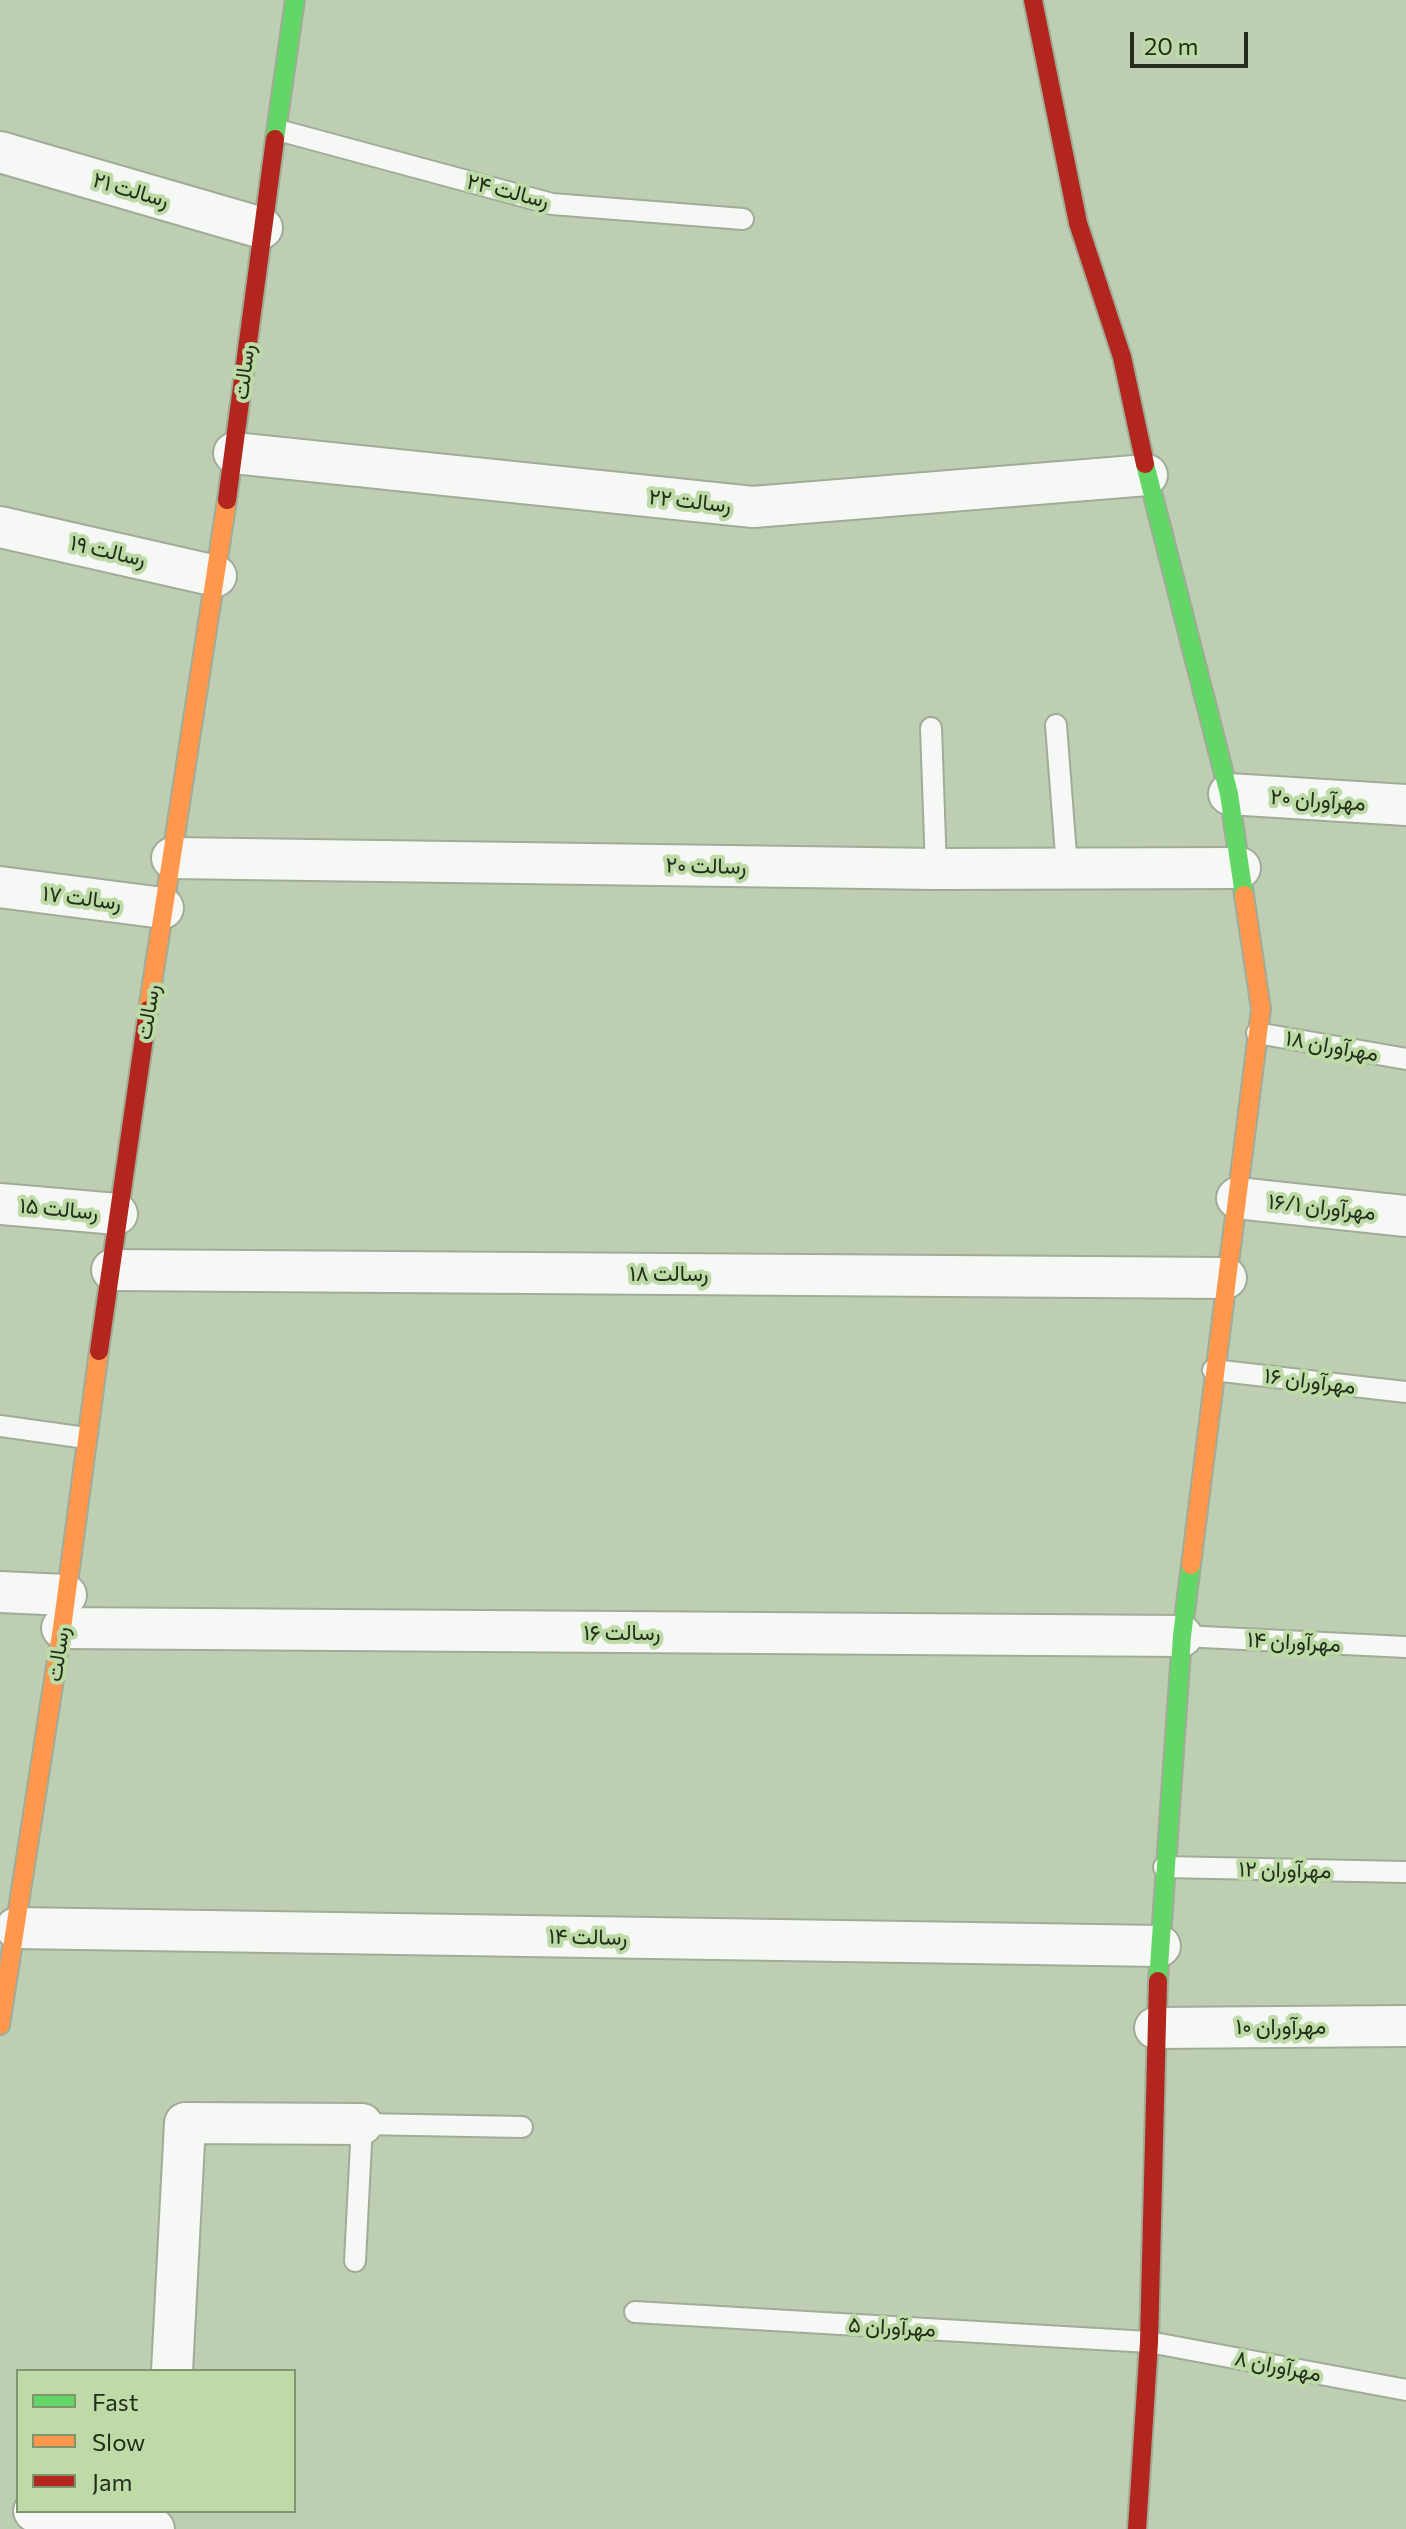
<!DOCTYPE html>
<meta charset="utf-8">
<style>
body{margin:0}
#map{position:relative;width:1406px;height:2529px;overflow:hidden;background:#beceb3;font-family:Commissioner,sans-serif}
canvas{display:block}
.legend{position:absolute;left:16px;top:2369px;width:280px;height:144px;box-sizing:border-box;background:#bddaa7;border:2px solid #7f956f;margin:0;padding:10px 14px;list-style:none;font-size:24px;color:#232e1a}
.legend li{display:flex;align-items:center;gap:16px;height:40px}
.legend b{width:40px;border:2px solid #7f956f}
.scale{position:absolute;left:1130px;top:32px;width:118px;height:36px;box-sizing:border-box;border:4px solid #232e1a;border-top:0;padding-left:10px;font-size:24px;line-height:28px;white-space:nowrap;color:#232e1a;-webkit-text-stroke:6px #bddaa7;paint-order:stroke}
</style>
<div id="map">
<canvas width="1406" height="2529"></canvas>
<ul class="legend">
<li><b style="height:10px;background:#63d668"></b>Fast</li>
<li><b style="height:10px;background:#ff974d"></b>Slow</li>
<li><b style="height:10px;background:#b3261e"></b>Jam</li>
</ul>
<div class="scale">20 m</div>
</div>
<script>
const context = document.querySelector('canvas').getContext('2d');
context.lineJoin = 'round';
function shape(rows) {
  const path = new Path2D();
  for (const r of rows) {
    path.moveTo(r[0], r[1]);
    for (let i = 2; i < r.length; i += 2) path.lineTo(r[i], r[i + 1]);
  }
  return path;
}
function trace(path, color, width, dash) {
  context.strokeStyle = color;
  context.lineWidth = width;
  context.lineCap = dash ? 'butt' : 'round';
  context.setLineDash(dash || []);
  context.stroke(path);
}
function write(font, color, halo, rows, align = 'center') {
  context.font = font + ' Commissioner,Vazirmatn,sans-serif';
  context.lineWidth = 8;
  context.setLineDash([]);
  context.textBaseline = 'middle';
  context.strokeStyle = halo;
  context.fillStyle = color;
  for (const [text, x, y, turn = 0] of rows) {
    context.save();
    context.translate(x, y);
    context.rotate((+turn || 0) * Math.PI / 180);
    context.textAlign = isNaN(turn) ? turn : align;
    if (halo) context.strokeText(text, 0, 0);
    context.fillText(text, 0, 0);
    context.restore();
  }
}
const lane = shape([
 [278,130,552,204,743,219],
 [1056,725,1067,868],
 [931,728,936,869],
 [1257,1033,1406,1059],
 [1213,1370,1406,1392],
 [0,1426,86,1438],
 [1182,1636,1406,1647],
 [1164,1867,1406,1872],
 [355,2261,362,2124,522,2127],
 [635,2312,1149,2342,1406,2390]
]);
const street = shape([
 [0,152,262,228],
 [234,453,753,507,1147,475],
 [0,527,216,576],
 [1229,794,1406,805],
 [172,858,936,869,1240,868],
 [0,887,163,908],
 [1237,1198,1406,1216],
 [0,1204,117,1214],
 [112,1270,1226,1278],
 [0,1592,66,1595],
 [62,1628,1182,1636],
 [16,1928,1160,1946],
 [1155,2028,1406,2026],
 [172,2371,185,2123,362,2124],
 [34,2511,154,2529]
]);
const fast = shape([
 [275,139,295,0],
 [1145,464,1229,794,1244,895],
 [1158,1981,1182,1636,1191,1565]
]);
const slow = shape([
 [148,1010,227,500],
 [1191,1565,1261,1009,1244,895],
 [0,2025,62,1628,99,1351]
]);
const jam = shape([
 [1033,0,1078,223,1122,357,1145,464],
 [227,500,275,139],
 [99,1351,148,1010],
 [1137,2529,1149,2342,1158,1981]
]);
const streetNames = [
 ["رسالت ۲۱",131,190,16],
 ["رسالت ۲۴",508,191,14],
 ["رسالت",244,372,-83],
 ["رسالت ۲۲",690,501,6],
 ["رسالت ۱۹",108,551,13],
 ["مهرآوران ۲۰",1318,800,4],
 ["رسالت ۲۰",706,866,1],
 ["رسالت ۱۷",82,898,7],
 ["رسالت",148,1012,-81],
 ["مهرآوران ۱۸",1332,1046,10],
 ["مهرآوران ۱۶/۱",1322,1207,6],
 ["رسالت ۱۵",59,1209,5],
 ["رسالت ۱۸",669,1274],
 ["مهرآوران ۱۶",1310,1381,7],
 ["رسالت ۱۶",622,1633],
 ["۱۴ مهرآوران",1294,1642,3],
 ["رسالت",58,1654,-82],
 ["مهرآوران ۱۲",1285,1870,1],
 ["رسالت ۱۴",588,1937,1],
 ["مهرآوران ۱۰",1281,2027],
 ["مهرآوران ۵",892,2327,3],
 ["مهرآوران ۸",1278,2366,11]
];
trace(lane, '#a0ac97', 24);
trace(street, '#a0ac97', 44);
trace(fast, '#a0ac97', 22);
trace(slow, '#a0ac97', 22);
trace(jam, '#a0ac97', 22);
trace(lane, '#f5f8f4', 20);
trace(street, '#f5f8f4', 40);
trace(fast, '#63d668', 18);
trace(slow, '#ff974d', 18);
trace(jam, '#b3261e', 18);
write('22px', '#232e1a', '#bddaa7', streetNames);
</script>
